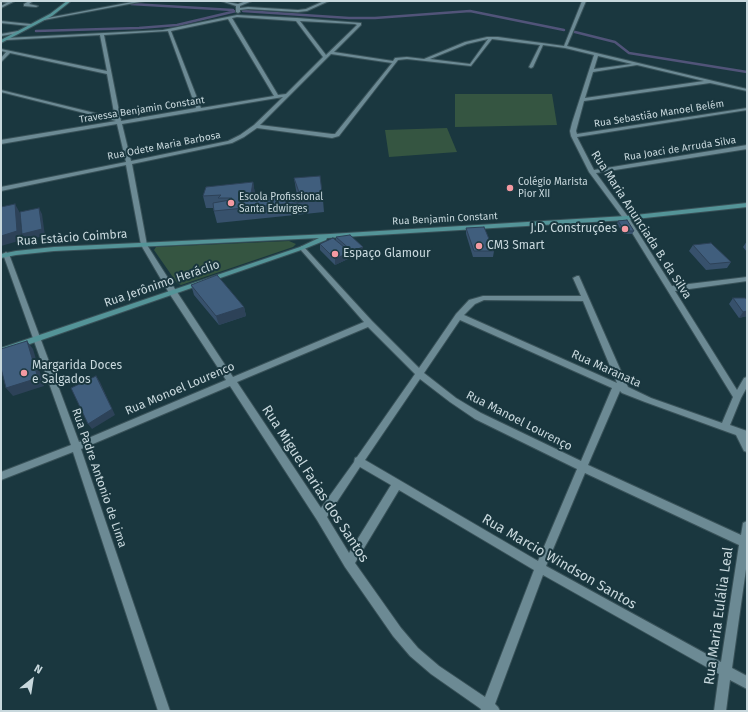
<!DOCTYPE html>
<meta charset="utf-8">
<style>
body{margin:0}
#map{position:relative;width:748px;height:712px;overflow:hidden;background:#1a373f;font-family:"Fira Sans",sans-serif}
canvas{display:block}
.frame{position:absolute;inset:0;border:2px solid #c8d8dd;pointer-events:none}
.north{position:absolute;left:12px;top:660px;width:40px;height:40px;-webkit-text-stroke:3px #1a373f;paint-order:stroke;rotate:30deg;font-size:11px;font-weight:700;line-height:16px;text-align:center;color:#c8d8dd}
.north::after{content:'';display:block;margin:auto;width:14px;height:18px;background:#c8d8dd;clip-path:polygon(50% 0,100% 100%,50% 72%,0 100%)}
</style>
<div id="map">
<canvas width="748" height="712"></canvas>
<div class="frame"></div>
<div class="north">N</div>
</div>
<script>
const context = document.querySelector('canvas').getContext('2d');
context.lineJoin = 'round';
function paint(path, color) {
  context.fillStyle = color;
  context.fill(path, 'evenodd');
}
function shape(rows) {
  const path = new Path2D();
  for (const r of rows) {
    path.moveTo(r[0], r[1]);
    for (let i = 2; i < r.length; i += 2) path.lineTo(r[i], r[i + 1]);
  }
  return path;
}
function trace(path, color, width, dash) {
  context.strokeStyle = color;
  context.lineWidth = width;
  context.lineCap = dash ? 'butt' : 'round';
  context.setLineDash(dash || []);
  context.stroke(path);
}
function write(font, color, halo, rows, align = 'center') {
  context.font = font + ' "Fira Sans",sans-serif';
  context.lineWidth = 4;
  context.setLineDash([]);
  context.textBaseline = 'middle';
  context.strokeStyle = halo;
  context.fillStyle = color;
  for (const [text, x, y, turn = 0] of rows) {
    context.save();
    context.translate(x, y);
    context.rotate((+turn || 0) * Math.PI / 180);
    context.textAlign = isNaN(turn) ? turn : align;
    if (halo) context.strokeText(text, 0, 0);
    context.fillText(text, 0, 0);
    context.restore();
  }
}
const green = shape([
 [455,94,552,94,557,125,455,127],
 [447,128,457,152,389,157,385,130],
 [289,241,296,244,293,247,181,285,177,283,154,250,156,247]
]);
const stream = shape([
 [131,4,233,10],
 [243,11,349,18,375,18,470,11,564,30],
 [36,31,139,28,177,25,236,11],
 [575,32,615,42,629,53,747,72]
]);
const lane = shape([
 [1,1,10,1,12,2,10,3,1,2,1,1],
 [29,1,33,1,29,4,38,6,36,7,24,6,24,4,29,1]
]);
const street = shape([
 [10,1,15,1,1,8,1,6,10,1],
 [137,1,145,1,44,20,42,19,137,1],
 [221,1,238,4,246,1,252,1,240,6,240,8,248,7,298,10,306,9,324,1,329,1,307,11,298,12,248,9,240,10,240,12,238,13,236,12,236,6,221,1],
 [582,1,586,1,567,46,747,89,747,91,710,83,584,101,576,131,577,134,747,108,747,110,577,137,594,170,747,145,747,149,596,173,629,218,672,286,747,277,747,281,675,291,737,390,744,378,747,377,747,387,741,398,730,425,747,431,747,452,744,451,736,435,645,402,622,393,620,391,588,465,741,535,743,523,747,521,747,562,732,668,747,676,747,689,730,680,726,711,714,711,719,674,543,575,495,704,498,707,500,711,480,711,481,709,431,674,410,656,393,636,345,567,317,520,230,386,81,449,170,711,158,711,73,452,1,480,1,472,71,445,3,254,6,252,9,254,79,442,226,380,169,293,141,245,126,165,1,191,1,187,126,162,117,124,1,144,1,140,116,121,1,92,1,90,115,118,107,74,10,53,1,62,1,58,6,52,1,51,1,49,107,71,100,35,6,40,4,39,6,38,163,30,237,15,297,18,361,23,361,25,334,52,393,61,395,58,407,57,424,59,465,42,487,37,498,37,564,46,582,1],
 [237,17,296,21,323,57,286,94,278,95,232,18,237,17],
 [228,19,274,96,201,108,171,31,228,19],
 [300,21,355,24,357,25,326,55,300,21],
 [168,31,196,108,121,121,104,35,168,31],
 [488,39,470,64,430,59,467,44,488,39],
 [492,39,540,45,529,67,531,68,533,67,543,45,565,48,594,55,572,123,570,131,571,136,589,172,623,218,733,397,722,423,651,398,628,387,579,276,577,276,573,278,581,296,483,296,469,300,456,314,419,368,372,321,304,247,302,246,299,248,300,249,364,322,233,377,175,289,147,245,132,164,232,143,244,137,257,128,332,138,339,136,398,60,407,59,471,66,492,39],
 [331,54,392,63,335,134,332,134,260,125,331,54],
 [598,56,632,64,594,69,598,56],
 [637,65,704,81,585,98,593,72,637,65],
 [283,97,254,125,240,135,228,141,131,161,122,124,283,97],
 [484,300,583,301,617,383,464,315,475,304,484,300],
 [460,320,612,388,581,461,481,413,456,398,424,373,460,320],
 [368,327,415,374,357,457,355,458,354,462,321,508,237,382,368,327],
 [420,379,450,402,475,419,577,469,538,561,365,460,420,379],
 [360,467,391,485,349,553,327,517,360,467],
 [585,473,739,545,721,662,546,566,585,473],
 [399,490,534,570,485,697,439,666,418,648,401,628,355,563,399,490],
 [1,21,30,24,32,25,30,26,1,23,1,21],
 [18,31,19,33,1,36,1,34,18,31]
]);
const secondary = shape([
 [67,1,71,1,52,16,1,43,1,40,50,14,67,1],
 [747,203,747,207,626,220,327,238,326,240,304,249,1,354,1,348,300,247,319,238,54,251,16,255,1,258,1,254,16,251,54,247,330,234,626,216,747,203]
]);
const wall = shape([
 [294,178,323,200,324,212,217,223,213,208,206,208,203,196,253,182,255,194,254,199,297,195,296,190],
 [618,221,634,231,632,234,624,234,617,224],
 [466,228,494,251,493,257,473,257,466,234],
 [336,237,363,253,352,257,350,255,350,258,335,265,320,250,320,244,336,240],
 [747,241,747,252,743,247],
 [693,245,731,262,727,268,706,270,689,251],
 [191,285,244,307,246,316,219,325,194,295],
 [733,298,747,316,739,318,729,304]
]);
const shadedWall = shape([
 [253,182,255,194,253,207,250,200],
 [15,204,20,213,22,240,1,246,1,236],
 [39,208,42,214,45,236,26,240,22,234],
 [363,247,363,253,352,257,352,251],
 [350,252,350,258,335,265,335,259],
 [244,307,246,316,219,325,216,316],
 [747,311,747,316,739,318,743,312],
 [27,341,33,349,44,386,13,396,6,388],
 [96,376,100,382,115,415,92,429,88,424]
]);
const building = shape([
 [320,176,323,200,214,211,213,203,230,200,232,198,218,198,221,195,203,196,206,187,253,182,250,200,300,195,294,178,320,176],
 [15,204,17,231,1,236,1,207,15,204],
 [39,208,42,229,22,234,20,212,39,208],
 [627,220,634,231,625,231,618,221,627,220],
 [484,227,494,251,474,251,466,228,484,227],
 [350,235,363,247,352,251,336,237,350,235],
 [333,238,350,252,335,259,320,244,333,238],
 [711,243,731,262,710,264,693,245,711,243],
 [217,275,244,307,216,316,191,285,217,275],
 [733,298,745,298,747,299,747,311,743,312,733,298],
 [27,341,38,378,6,388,1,368,1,349,27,341],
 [96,376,112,409,88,424,71,388,96,376]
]);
const markers = [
 [510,188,4,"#f49aa2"],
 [231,203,4,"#f49aa2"],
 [625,229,4,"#f49aa2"],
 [479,246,4,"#f49aa2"],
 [335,254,4,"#f49aa2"],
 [24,373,4,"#f49aa2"]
];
const farStreetnames = [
 ["Travessa Benjamin Constant",142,110,-9],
 ["Rua Sebastião Manoel Belém",659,114,-9],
 ["Rua Odete Maria Barbosa",164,146,-11],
 ["Rua Joaci de Arruda Silva",680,149,-9],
 ["Rua Benjamin Constant",445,219,-3]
];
const farPoinames = [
 ["Colégio Marista",518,182],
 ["Pior XII",518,194],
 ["Escola Profissional",239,197],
 ["Santa Edwirges",239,209]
];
const streetNames = [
 ["Rua Maria Anunciada B. da Silva",641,225,57],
 ["Rua Estàcio Coimbra",72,238,-4],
 ["Rua Jerônimo Heráclio",162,284,-19],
 ["Rua Maranata",606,369,24],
 ["Rua Monoel Lourenco",180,389,-23],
 ["Rua Manoel Lourenço",519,421,27],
 ["Rua Padre Antonio de Lima",99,478,71]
];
const poiNames = [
 ["J.D. Construções",617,229,"right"],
 ["CM3 Smart",487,246],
 ["Espaço Glamour",343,254],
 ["Margarida Doces",32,366],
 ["e Salgados",32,380]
];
const nearStreetnames = [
 ["Rua Miguel Farias dos Santos",315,484,57],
 ["Rua Marcio Windson Santos",559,562,30],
 ["Rua Maria Eulália Leal",719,616,-82]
];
paint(green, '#355541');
trace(stream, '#515479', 2.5);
trace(lane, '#395259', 2);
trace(street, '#395259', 2);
trace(secondary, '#395259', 2);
paint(lane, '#6c8a94');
paint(street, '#6c8a94');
paint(secondary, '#549498');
paint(wall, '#37516c');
paint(shadedWall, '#2d4258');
paint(building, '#405e7d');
trace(building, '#2d4258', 1);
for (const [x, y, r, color] of markers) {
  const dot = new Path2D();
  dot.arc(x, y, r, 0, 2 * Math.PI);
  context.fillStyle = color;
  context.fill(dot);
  trace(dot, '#1a373f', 1.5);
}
write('10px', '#c8d8dd', '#1a373f', farStreetnames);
write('10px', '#c8d8dd', '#1a373f', farPoinames, 'left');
write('12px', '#c8d8dd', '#1a373f', streetNames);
write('12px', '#c8d8dd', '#1a373f', poiNames, 'left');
write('14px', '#c8d8dd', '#1a373f', nearStreetnames);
</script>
